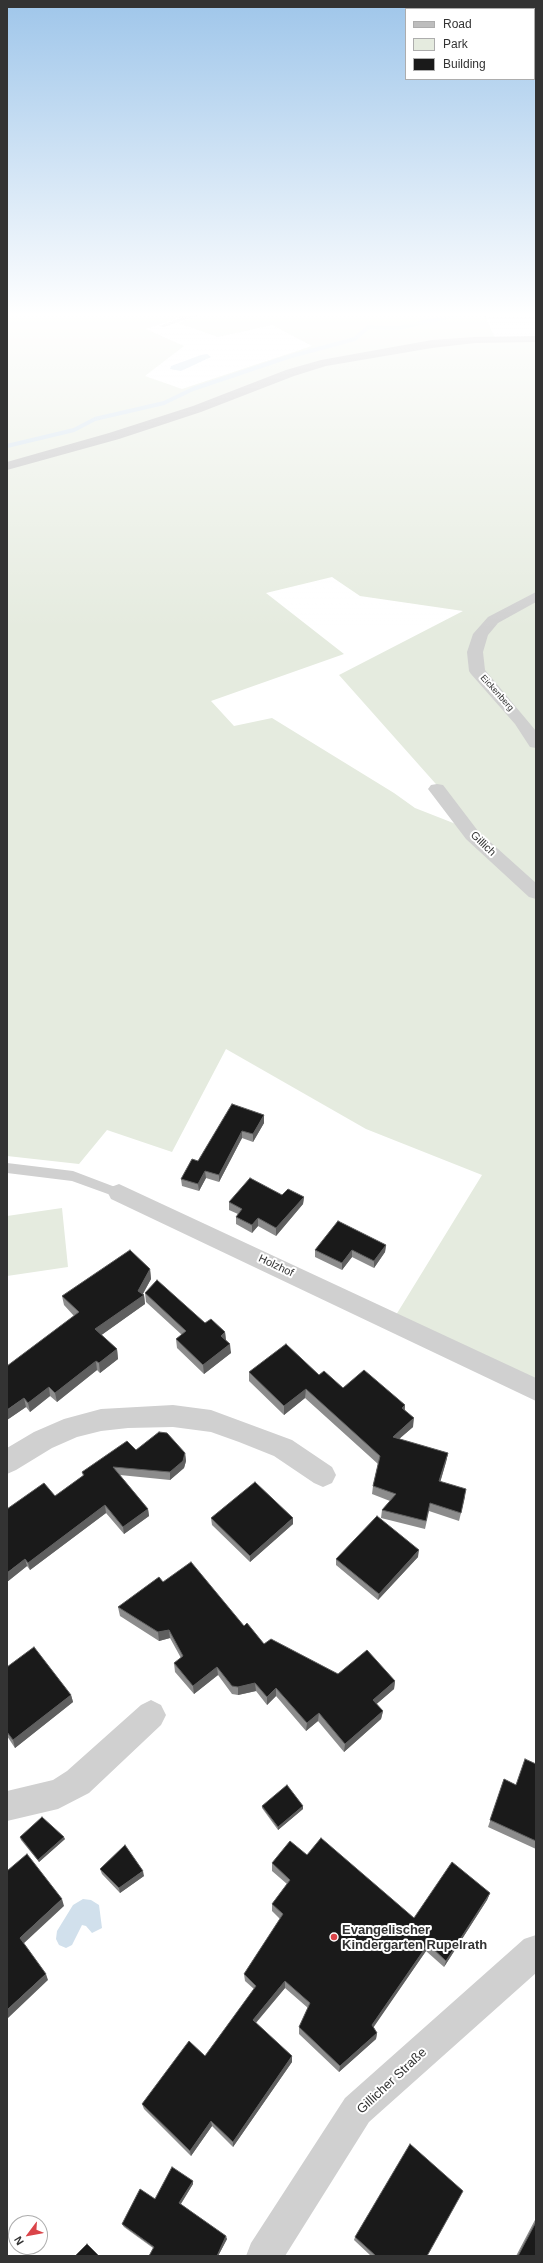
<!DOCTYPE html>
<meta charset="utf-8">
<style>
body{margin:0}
#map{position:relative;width:543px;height:2263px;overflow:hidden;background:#fff;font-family:Arial,sans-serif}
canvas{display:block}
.frame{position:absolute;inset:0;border:8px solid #333;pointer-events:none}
.legend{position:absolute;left:405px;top:8px;width:130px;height:72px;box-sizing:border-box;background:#fff;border:1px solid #adadad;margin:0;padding:5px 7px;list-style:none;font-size:12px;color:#333}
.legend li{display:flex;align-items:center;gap:8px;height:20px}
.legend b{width:20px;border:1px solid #adadad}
.north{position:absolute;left:8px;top:2215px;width:40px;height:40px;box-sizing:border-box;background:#fff;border:1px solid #adadad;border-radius:50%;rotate:238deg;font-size:11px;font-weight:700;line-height:16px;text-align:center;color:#333}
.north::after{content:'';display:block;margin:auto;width:14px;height:18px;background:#da4449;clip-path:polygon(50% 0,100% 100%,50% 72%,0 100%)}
</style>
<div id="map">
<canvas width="543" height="2263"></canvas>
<div class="frame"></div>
<ul class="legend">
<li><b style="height:5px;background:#bdbdbd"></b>Road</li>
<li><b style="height:11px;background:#e5ebdf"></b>Park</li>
<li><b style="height:11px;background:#1a1a1a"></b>Building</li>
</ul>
<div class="north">N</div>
</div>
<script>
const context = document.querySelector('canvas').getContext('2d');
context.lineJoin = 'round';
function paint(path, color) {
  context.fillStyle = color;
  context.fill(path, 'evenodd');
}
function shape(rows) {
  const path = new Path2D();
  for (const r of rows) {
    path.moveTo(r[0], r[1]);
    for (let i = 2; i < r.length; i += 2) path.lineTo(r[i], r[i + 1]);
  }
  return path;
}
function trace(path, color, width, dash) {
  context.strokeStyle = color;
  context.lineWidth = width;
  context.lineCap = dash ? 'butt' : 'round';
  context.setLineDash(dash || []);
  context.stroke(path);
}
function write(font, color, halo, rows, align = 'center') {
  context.font = font + ' Arial,sans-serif';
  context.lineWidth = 4;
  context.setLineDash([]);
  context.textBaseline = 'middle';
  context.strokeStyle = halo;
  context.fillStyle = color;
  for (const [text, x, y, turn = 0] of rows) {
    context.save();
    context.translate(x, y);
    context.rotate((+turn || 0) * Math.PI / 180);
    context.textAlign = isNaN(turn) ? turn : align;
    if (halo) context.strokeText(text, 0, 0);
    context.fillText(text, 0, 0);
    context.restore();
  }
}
const green = shape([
 [7,312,197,312,146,329,184,346,145,376,182,389,312,346,272,325,218,337,178,323,208,312,483,312,494,336,500,342,536,342,536,1381,396,1315,482,1175,366,1129,226,1049,172,1152,107,1130,79,1164,7,1156],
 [332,577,360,596,463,611,339,675,443,792,466,828,415,808,394,793,272,718,234,726,211,701,344,654,266,593],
 [62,1208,68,1267,7,1276,7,1216]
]);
const water = shape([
 [207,354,211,357,181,371,170,369,171,366,201,355],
 [83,1899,91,1900,99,1905,102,1928,92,1933,86,1926,82,1925,72,1945,66,1948,59,1945,56,1939,57,1931,73,1905]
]);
const stream = shape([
 [7,446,74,430,95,419,164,403,193,389,288,357,355,339,368,327,399,328,469,312]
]);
const lane = shape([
 [196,312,206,312,164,327,159,326,196,312],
 [7,1163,73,1171,123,1190,125,1193,123,1196,119,1198,72,1181,7,1173,7,1163]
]);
const street = shape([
 [536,592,536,602,498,623,488,635,483,652,485,670,536,731,536,748,530,747,515,724,471,674,469,671,467,652,473,634,488,617,536,592],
 [437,784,443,785,478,831,536,883,536,899,529,897,466,839,428,789,431,785,437,784],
 [119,1184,536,1378,536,1401,111,1199,108,1193,111,1187,119,1184],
 [173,1405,211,1410,292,1440,332,1467,336,1475,332,1483,323,1487,314,1483,274,1456,239,1442,211,1432,173,1427,128,1428,101,1431,77,1437,52,1448,16,1470,7,1474,7,1448,34,1432,64,1419,101,1409,173,1405],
 [151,1700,161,1705,166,1715,161,1725,89,1793,58,1809,7,1821,7,1791,53,1780,67,1771,141,1705,151,1700],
 [536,1935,536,1973,369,2122,285,2256,246,2256,251,2243,345,2098,524,1939,536,1935]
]);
const secondary = shape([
 [536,336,536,342,475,343,432,348,326,366,294,376,201,412,119,439,7,470,7,462,109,433,193,406,286,370,321,360,432,340,475,337,536,336]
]);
const wall = shape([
 [264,1115,264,1123,253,1142,242,1138,219,1182,206,1178,199,1191,182,1186,181,1179,198,1161],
 [282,1195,304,1197,303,1204,276,1236,258,1226,252,1233,236,1224,236,1217,238,1214,229,1210,229,1202],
 [386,1245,385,1252,374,1268,352,1257,342,1270,315,1257,315,1250],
 [150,1269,151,1279,143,1294,144,1295,145,1304,101,1335,117,1349,118,1359,100,1373,97,1370,57,1402,50,1396,30,1412,26,1407,7,1420,74,1316,64,1305,62,1296],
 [145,1293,205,1323,225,1332,226,1340,231,1353,204,1374,177,1348,176,1339,182,1335,146,1302],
 [249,1372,319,1375,343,1388,405,1405,405,1410,413,1427,399,1439,448,1453,446,1462,440,1482,465,1497,459,1521,429,1511,425,1529,381,1518,382,1510,390,1501,372,1494,373,1486,378,1464,305,1398,284,1415,249,1381],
 [136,1450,185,1453,186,1461,184,1468,170,1480,120,1475,148,1509,149,1516,124,1534,106,1513,30,1570,27,1566,7,1582,55,1496,83,1476,82,1472],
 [211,1518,293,1524,250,1562,212,1525],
 [418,1557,378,1600,336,1565,336,1559],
 [163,1582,244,1626,264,1644,338,1674,395,1681,394,1689,376,1704,383,1711,381,1719,344,1752,318,1721,306,1731,276,1696,267,1705,256,1691,238,1695,232,1694,218,1675,194,1694,175,1672,174,1663,181,1658,170,1638,159,1641,120,1616,118,1607],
 [7,1667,71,1695,73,1702,15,1748,7,1736],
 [536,1764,536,1849,488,1827,504,1779,516,1785],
 [262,1806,303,1806,303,1809,278,1830,262,1808],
 [20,1837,65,1839,39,1862,21,1840],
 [307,1855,414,1918,490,1893,487,1900,444,1967,426,1951,373,2027,377,2033,376,2039,339,2072,299,2034,299,2027,308,2008,285,1988,256,2023,292,2062,233,2147,212,2126,191,2156,144,2109,142,2104,205,2056,254,1989,245,1981,244,1974,280,1919,272,1911,272,1904,287,1884,272,1871,272,1863],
 [100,1869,144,1876,120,1893,102,1874],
 [193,2181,193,2184,181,2204,227,2239,218,2256,149,2256,153,2248,124,2227,122,2224,155,2199],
 [536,2218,536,2256,516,2256],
 [355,2237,427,2256,371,2256,354,2240]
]);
const shadedWall = shape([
 [264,1115,264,1123,253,1142,253,1134],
 [242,1131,242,1138,219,1182,219,1175],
 [205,1171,206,1178,199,1191,198,1184],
 [304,1197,303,1204,276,1236,276,1228],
 [258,1218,258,1226,252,1233,252,1225],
 [386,1245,385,1252,374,1268,374,1261],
 [352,1250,352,1257,342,1270,342,1263],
 [150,1269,151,1279,141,1297,144,1295,145,1304,96,1339,95,1329,138,1291],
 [225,1332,226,1341,221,1336],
 [230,1344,231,1353,204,1374,203,1365],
 [117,1349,118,1359,100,1373,99,1363],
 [96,1361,97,1370,57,1402,55,1393],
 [49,1387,50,1396,30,1412,28,1403],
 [306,1389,305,1398,284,1415,284,1406],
 [24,1398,26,1407,7,1420,7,1410],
 [405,1405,404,1414,402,1408],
 [414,1418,413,1427,392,1445,393,1437],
 [185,1453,186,1461,184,1468,170,1480,170,1472],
 [448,1453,446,1462,438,1490,439,1481],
 [105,1505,106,1513,30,1570,28,1563],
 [148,1509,149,1516,124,1534,123,1527],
 [293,1518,293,1524,250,1562,250,1556],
 [419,1550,418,1557,378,1600,379,1594],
 [25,1559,27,1566,7,1582,7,1573],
 [169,1630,170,1638,159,1641,158,1632],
 [217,1667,218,1675,194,1694,193,1686],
 [395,1681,394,1689,372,1708,373,1700],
 [255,1683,256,1691,238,1695,238,1687],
 [276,1688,276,1696,267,1705,267,1697],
 [71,1695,73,1702,15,1748,13,1740],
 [383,1711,381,1719,344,1752,345,1744],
 [319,1713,318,1721,306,1731,307,1723],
 [303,1806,303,1809,278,1830,278,1827],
 [64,1837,65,1839,39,1862,38,1860],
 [143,1871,144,1876,120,1893,119,1888],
 [490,1893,487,1900,444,1967,446,1961],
 [62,1899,64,1906,22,1945,20,1938],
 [428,1944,426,1951,371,2031,372,2025],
 [46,1974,48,1980,7,2019,7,2010],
 [285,1981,285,1988,253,2026,253,2020],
 [377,2033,376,2039,339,2072,340,2066],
 [292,2056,292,2062,233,2147,233,2142],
 [211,2121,212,2126,191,2156,190,2151],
 [193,2181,193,2184,180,2205,179,2203],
 [226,2236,227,2239,218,2256,217,2256]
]);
const building = shape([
 [232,1104,264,1115,253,1134,242,1131,219,1175,205,1171,198,1184,181,1179,192,1159,198,1161,232,1104],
 [250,1178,282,1195,288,1189,304,1197,276,1228,258,1218,252,1225,236,1217,242,1209,229,1202,250,1178],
 [338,1221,386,1245,374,1261,352,1250,342,1263,315,1250,338,1221],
 [130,1250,150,1269,138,1291,144,1295,95,1329,117,1349,99,1363,96,1361,55,1393,49,1387,28,1403,24,1398,7,1410,7,1366,79,1312,62,1296,130,1250],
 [157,1280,205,1323,211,1319,225,1332,221,1336,230,1344,203,1365,176,1339,186,1331,145,1293,157,1280],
 [286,1344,319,1375,324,1371,343,1388,364,1370,405,1405,402,1408,414,1418,393,1437,448,1453,439,1481,466,1489,461,1513,430,1503,426,1521,382,1510,396,1494,373,1486,380,1456,306,1389,284,1406,249,1372,286,1344],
 [159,1432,167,1433,185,1453,183,1461,170,1472,113,1467,148,1509,123,1527,105,1505,28,1563,25,1559,7,1573,7,1509,44,1483,55,1496,84,1475,82,1472,127,1441,136,1450,159,1432],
 [255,1482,293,1518,250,1556,211,1518,255,1482],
 [377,1516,419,1550,379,1594,336,1559,377,1516],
 [191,1562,244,1626,247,1623,264,1644,271,1639,338,1674,367,1650,395,1681,373,1700,383,1711,345,1744,319,1713,307,1723,276,1688,267,1697,255,1683,238,1687,232,1686,217,1667,193,1686,174,1663,183,1656,169,1630,158,1632,118,1607,159,1577,163,1582,191,1562],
 [34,1647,71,1695,13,1740,7,1732,7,1667,34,1647],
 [525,1759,536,1764,536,1841,490,1820,504,1779,516,1785,525,1759],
 [287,1785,303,1806,278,1827,262,1806,287,1785],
 [42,1817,64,1837,38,1860,20,1837,42,1817],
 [321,1838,414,1918,452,1862,490,1893,446,1961,428,1944,372,2025,377,2033,340,2066,299,2027,310,2003,285,1981,253,2020,292,2056,233,2142,211,2121,190,2151,142,2104,189,2041,205,2056,256,1986,244,1974,283,1914,272,1904,290,1880,272,1863,290,1841,307,1855,321,1838],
 [125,1845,143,1871,119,1888,100,1869,125,1845],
 [27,1854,62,1899,20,1938,46,1974,7,2010,7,1871,27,1854],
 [410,2144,463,2191,427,2256,376,2256,355,2237,410,2144],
 [172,2167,193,2181,179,2203,226,2236,217,2256,149,2256,154,2247,122,2224,140,2189,155,2199,172,2167],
 [536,2222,536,2256,518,2256,536,2222],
 [87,2244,99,2256,75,2256,87,2244]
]);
const markers = [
 [334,1937,4,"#da4449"]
];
const farStreetnames = [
 ["Eickenberg",497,693,48]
];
const streetNames = [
 ["Gillich",483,844,44],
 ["Holzhof",276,1266,25]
];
const nearPoinames = [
 ["Evangelischer",342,1930],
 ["Kindergarten Rupelrath",342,1945]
];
const nearStreetnames = [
 ["Gillicher Straße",392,2081,-43]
];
paint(green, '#e5ebdf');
paint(water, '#d1e0ec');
trace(stream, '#d1e0ec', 4);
paint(lane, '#d0d0d0');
paint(street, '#d0d0d0');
paint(secondary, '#bdbdbd');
paint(wall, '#8c8c8c');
paint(shadedWall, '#5f5f5f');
paint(building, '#1a1a1a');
trace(building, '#5f5f5f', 1);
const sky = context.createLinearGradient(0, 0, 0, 629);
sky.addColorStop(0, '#9fc6ea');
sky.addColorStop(0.5, '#fff');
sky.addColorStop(1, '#ffffff00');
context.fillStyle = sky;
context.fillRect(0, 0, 543, 629);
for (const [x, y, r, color] of markers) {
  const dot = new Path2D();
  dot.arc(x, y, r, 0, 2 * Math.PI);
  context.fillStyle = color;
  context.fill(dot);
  trace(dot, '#fff', 1.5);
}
write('9px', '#333', '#fff', farStreetnames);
write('11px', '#333', '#fff', streetNames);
write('bold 13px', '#333', '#fff', nearPoinames, 'left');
write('13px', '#333', '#fff', nearStreetnames);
</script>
